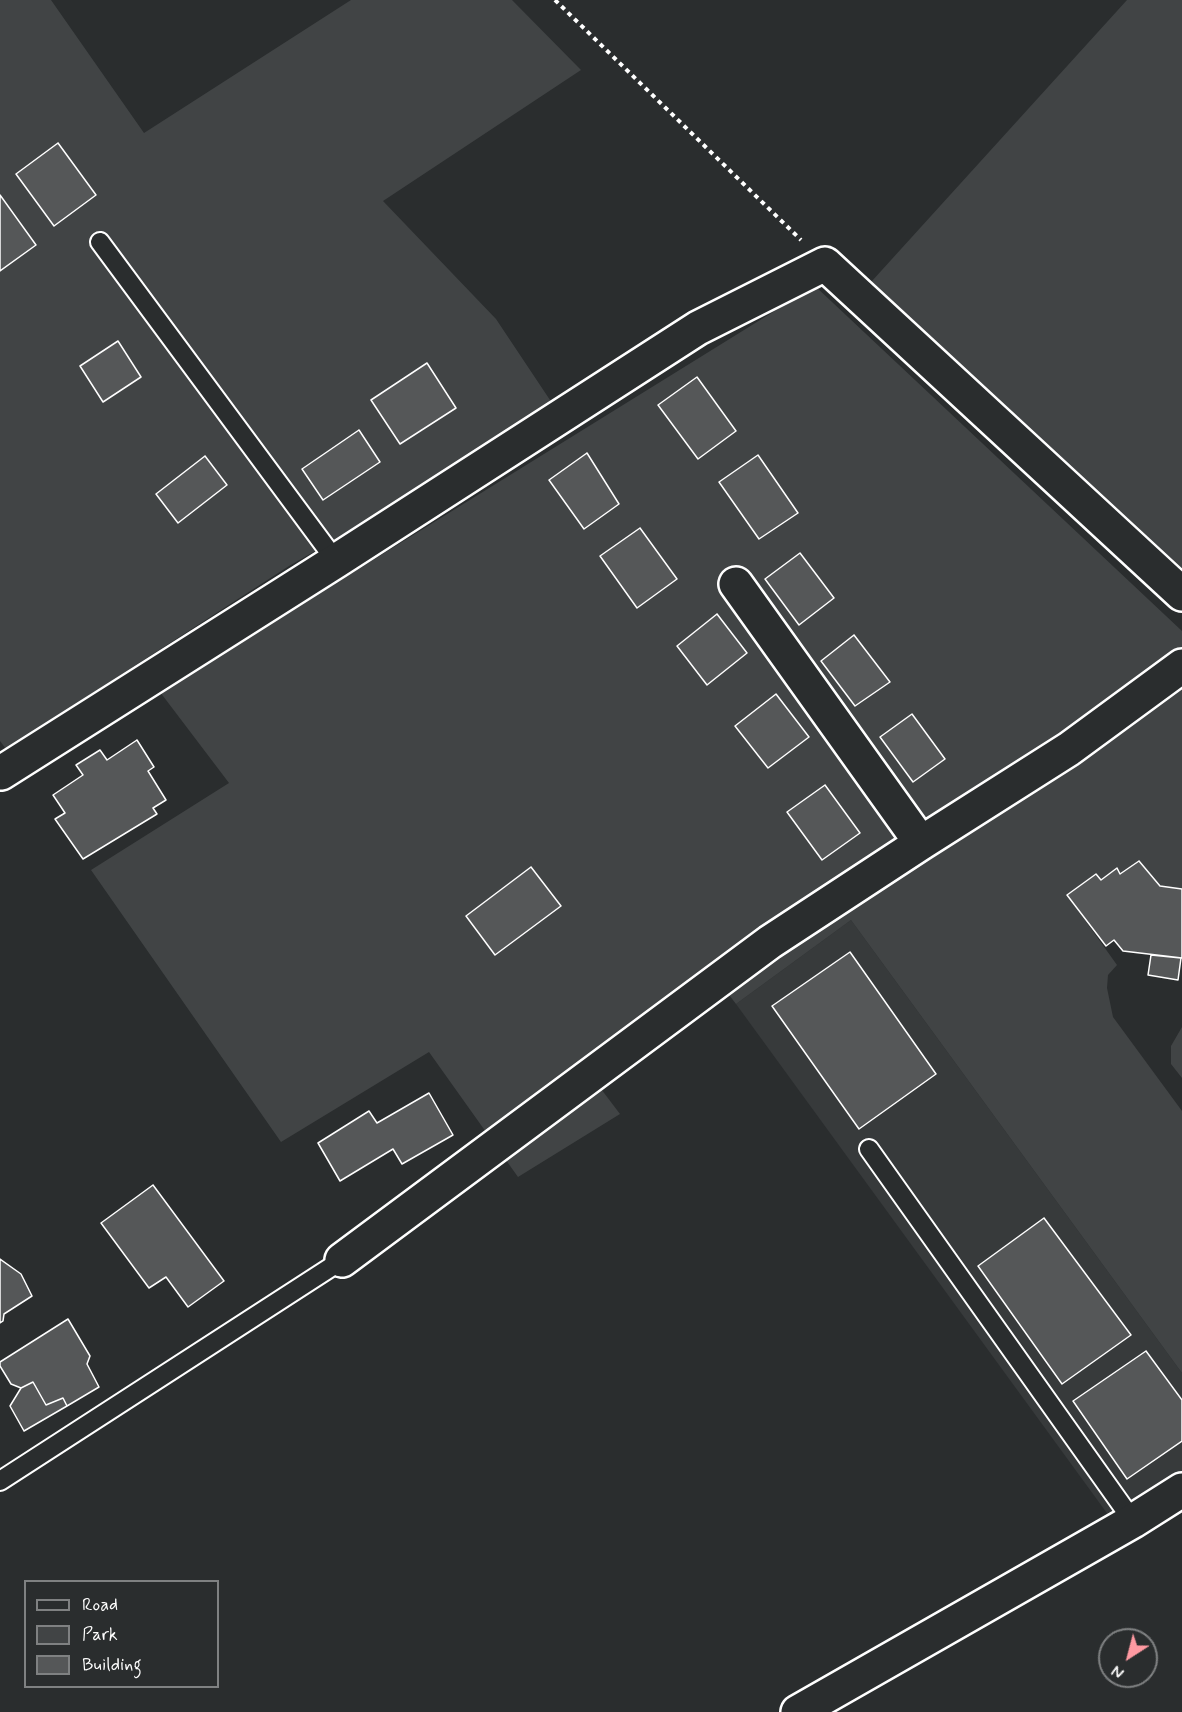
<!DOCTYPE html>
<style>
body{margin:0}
#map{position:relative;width:1182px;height:1712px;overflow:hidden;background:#2a2d2e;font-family:Mynerve,sans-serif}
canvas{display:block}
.legend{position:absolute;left:24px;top:1580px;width:195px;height:108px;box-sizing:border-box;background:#2a2d2e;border:2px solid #7f8182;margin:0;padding:8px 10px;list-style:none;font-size:18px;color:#fff}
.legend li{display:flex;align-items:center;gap:12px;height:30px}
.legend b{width:30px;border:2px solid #7f8182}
.north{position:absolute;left:1098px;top:1628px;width:60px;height:60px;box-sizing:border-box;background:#2a2d2e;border:2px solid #7f8182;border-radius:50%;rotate:216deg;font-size:16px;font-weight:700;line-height:24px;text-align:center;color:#fff}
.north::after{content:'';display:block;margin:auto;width:21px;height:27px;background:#ff9aa2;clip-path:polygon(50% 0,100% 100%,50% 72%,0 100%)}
</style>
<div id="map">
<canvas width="1182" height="1712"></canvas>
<ul class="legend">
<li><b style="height:8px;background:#2a2d2e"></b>Road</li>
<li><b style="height:16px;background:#414445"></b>Park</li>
<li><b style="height:16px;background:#555758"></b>Building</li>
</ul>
<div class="north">N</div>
</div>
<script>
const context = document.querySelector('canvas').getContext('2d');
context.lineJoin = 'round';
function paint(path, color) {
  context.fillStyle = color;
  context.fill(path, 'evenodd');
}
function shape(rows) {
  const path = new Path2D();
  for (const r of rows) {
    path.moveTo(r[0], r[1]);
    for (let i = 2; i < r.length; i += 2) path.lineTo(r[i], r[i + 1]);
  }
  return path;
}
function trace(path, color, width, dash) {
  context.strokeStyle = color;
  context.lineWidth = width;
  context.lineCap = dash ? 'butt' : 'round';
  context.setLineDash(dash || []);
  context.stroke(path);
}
const built = shape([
 [851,920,1182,1373,1182,1473,1109,1516,736,1004]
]);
const green = shape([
 [0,0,51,0,144,133,351,0,512,0,581,70,383,201,496,319,558,412,289,566,6,749,0,741],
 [1127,0,1182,0,1182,605,862,292],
 [815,286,1182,631,1182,889,1160,886,1139,861,1120,874,1117,868,1101,880,1096,874,1067,895,1117,965,1108,975,1107,988,1113,1017,1182,1111,1182,1373,851,920,736,1004,723,987,595,1081,620,1114,518,1177,429,1052,281,1142,91,870,229,783,160,692],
 [1182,1027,1182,1078,1171,1064,1171,1046]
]);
const building = shape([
 [58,143,96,195,54,226,16,174,58,143],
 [0,195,36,245,0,271,0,195],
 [118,341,141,377,103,402,80,366,118,341],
 [427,363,456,408,400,444,371,400,427,363],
 [697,377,736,431,698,459,658,405,697,377],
 [359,430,380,462,323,500,302,469,359,430],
 [587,453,619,504,584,529,549,480,587,453],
 [758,455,798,513,759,539,719,482,758,455],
 [205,456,227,485,178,523,156,494,205,456],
 [640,528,677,579,637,608,600,556,640,528],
 [800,553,834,598,799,625,765,579,800,553],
 [717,614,747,653,707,685,677,646,717,614],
 [854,635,890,682,855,706,821,661,854,635],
 [776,694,809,737,768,768,735,726,776,694],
 [912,714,945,759,913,782,880,737,912,714],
 [137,740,154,767,148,771,166,800,153,808,157,814,83,859,55,819,65,813,53,795,83,775,76,765,100,750,107,760,137,740],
 [825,785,860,833,822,860,787,812,825,785],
 [1139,861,1160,886,1182,889,1182,958,1123,951,1114,940,1106,946,1067,895,1096,874,1101,880,1117,868,1120,874,1139,861],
 [531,867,561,906,495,955,466,916,531,867],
 [850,952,936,1074,859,1129,772,1006,850,952],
 [1151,955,1181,958,1178,980,1148,975,1151,955],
 [429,1093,453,1135,402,1164,393,1149,340,1181,318,1143,369,1111,377,1123,429,1093],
 [153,1185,224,1281,188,1307,166,1277,149,1288,101,1223,153,1185],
 [1044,1218,1131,1335,1062,1384,978,1266,1044,1218],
 [0,1259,21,1274,32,1296,4,1314,3,1321,0,1323,0,1259],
 [68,1319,90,1356,87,1364,99,1387,67,1406,63,1398,46,1405,33,1382,21,1388,11,1384,0,1366,0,1362,68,1319],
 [1146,1351,1182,1400,1182,1441,1127,1479,1073,1401,1146,1351],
 [33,1382,46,1405,63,1398,67,1406,24,1431,10,1406,21,1388,33,1382]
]);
const path = shape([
 [555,0,801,240]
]);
const service = shape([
 [100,242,336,561],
 [869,1149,1133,1521],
 [0,1481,342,1260]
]);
const minor = shape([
 [736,584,921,843],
 [1,773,336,561,698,328,825,264,1182,594],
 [342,1260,770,942,921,843,1069,749,1182,666]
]);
const tertiary = shape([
 [798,1712,1133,1521,1182,1490]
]);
paint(built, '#373a3b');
paint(green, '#414445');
paint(building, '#555758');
trace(building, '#fff', 1.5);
trace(service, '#fff', 22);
trace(minor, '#fff', 38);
trace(tertiary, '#fff', 38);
trace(path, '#fff', 4, [4.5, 4.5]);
trace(service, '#2a2d2e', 18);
trace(minor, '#2a2d2e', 33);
trace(tertiary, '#2a2d2e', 33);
</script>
